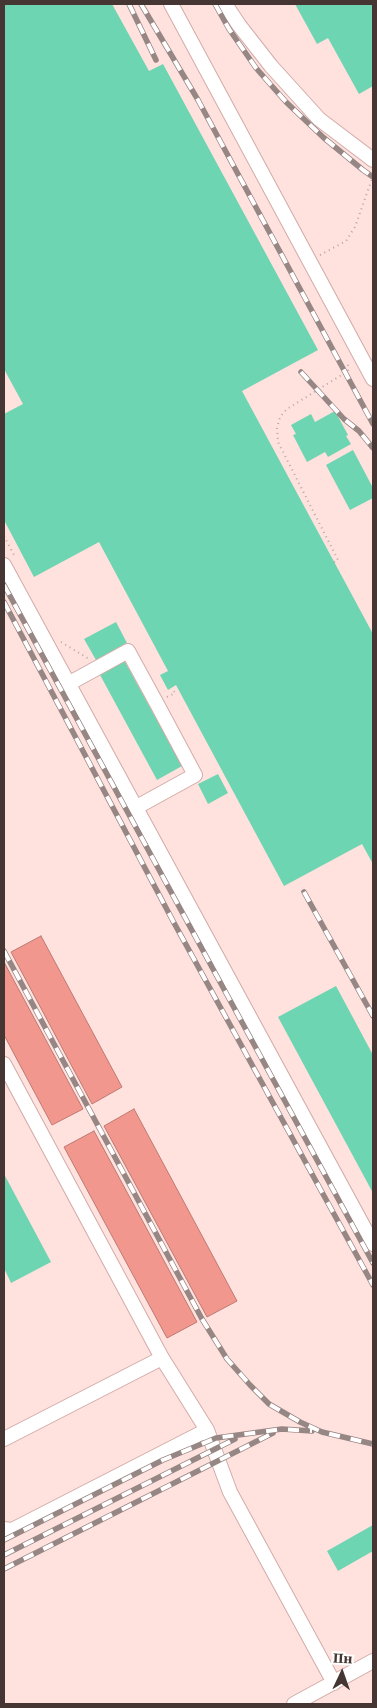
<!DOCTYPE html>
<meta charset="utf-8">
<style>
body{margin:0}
#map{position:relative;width:377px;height:1708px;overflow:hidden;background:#ffeeec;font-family:"Source Serif 4",serif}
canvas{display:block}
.frame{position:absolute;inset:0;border:5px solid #453634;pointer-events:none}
.north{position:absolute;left:317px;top:1648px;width:50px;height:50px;-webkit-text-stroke:4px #fff;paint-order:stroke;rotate:3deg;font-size:14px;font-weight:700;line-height:20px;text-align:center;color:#453634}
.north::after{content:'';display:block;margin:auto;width:18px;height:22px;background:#453634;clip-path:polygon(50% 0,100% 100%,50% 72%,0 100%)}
</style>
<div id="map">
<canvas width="377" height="1708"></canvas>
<div class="frame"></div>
<div class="north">Пн</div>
</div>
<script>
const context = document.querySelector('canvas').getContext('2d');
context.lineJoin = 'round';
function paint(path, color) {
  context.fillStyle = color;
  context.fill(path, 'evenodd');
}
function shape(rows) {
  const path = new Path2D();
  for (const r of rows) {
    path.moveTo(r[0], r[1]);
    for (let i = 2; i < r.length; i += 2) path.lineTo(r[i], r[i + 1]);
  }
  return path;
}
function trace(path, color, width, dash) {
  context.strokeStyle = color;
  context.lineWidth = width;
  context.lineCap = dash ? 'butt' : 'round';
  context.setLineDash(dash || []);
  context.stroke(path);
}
const built = shape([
 [4,4,373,4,373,1704,4,1704]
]);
const water = shape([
 [41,936,122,1087,92,1104,11,952,41,936],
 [4,962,83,1109,52,1125,4,1035,4,962],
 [134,1109,237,1301,207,1317,104,1126,134,1109],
 [94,1131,197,1322,167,1338,64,1147,94,1131]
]);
const building = shape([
 [4,4,112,4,149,71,163,64,318,350,242,391,373,634,373,864,362,844,284,886,176,685,168,690,160,675,168,671,99,542,34,577,4,520,4,414,23,404,4,369],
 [295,4,373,4,373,86,359,94,328,38,317,44],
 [335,411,348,435,346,436,351,444,328,457,325,452,307,462,293,435,296,434,291,425,311,414,315,422],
 [353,450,373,488,373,498,350,510,326,465],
 [116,622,127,643,96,660,84,639],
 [124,660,182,766,157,780,99,673],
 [218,774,228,793,208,804,198,784],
 [336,986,373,1055,373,1193,278,1017],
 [4,1174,51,1262,11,1283,4,1268],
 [373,1525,373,1551,338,1571,327,1551]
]);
const path = shape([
 [320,255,346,241,355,227,373,176],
 [4,536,15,557],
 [334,562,338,560,278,442,277,428,280,417,287,409,348,371,348,361],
 [61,642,89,659],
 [167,697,175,693,172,688]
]);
const minor = shape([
 [171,4,373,379],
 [225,4,239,25,271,66,319,119,373,160],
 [4,565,373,1244],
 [68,684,128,651,157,704,195,775,135,808],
 [4,1064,162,1358,207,1430,230,1492,334,1683],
 [4,1439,162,1358],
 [4,1529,12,1530,207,1430],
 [294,1704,373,1661]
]);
const rail = shape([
 [129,4,156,60],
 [141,4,198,100,373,424],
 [215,4,229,29,256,68,286,102,324,138,363,170,373,177],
 [301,372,344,419,359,431,373,448],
 [4,585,373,1263],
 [4,602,173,921,373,1285],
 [304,892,373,1016],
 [4,951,202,1319,227,1359,250,1385,269,1404,300,1422,322,1432,373,1444],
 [4,1540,163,1460,216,1438,282,1429,312,1431],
 [4,1555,235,1439],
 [4,1569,273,1433]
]);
paint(built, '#ffe1de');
paint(water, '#f2978e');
trace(water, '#be7a73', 1);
paint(building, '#6dd5b1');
trace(minor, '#d2aca8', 16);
trace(path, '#b7a6a4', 2, [1, 4]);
trace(minor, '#fff', 14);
trace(rail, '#968684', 5.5);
trace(rail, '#fff', 4, [11]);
</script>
